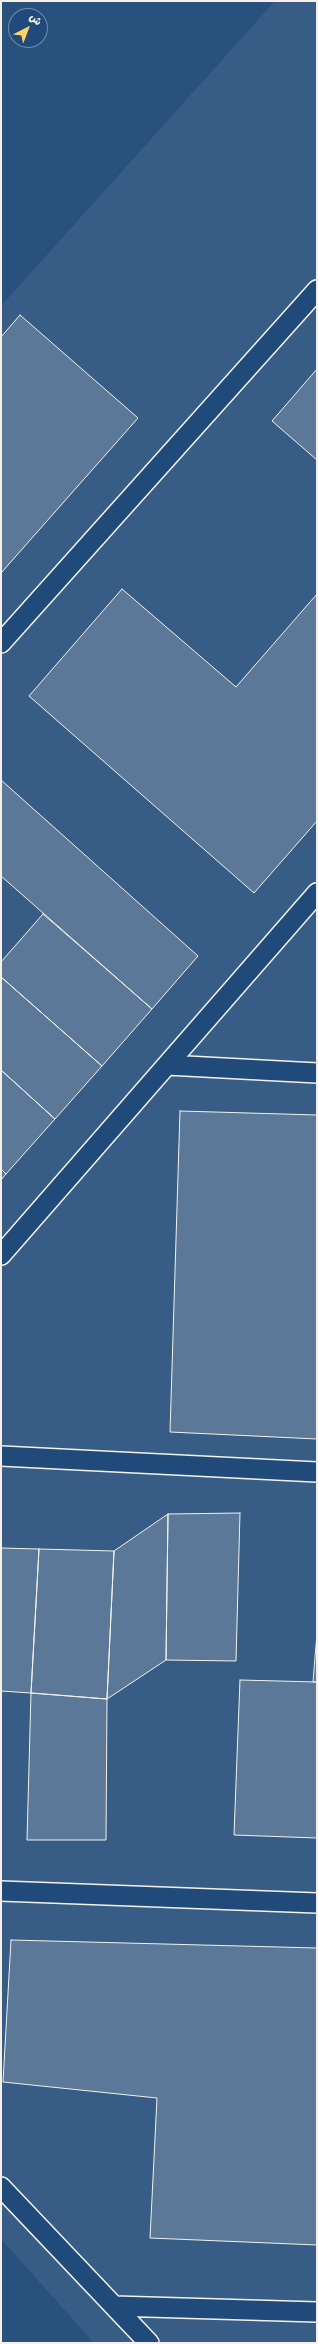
<!DOCTYPE html>
<meta charset="utf-8">
<style>
body{margin:0}
#map{position:relative;width:318px;height:2344px;overflow:hidden;background:#28517e;font-family:Mynerve,"Playpen Sans Arabic",sans-serif}
canvas{display:block}
.frame{position:absolute;inset:0;border:2px solid #f4f1e8;pointer-events:none}
.north{position:absolute;left:8px;top:8px;width:40px;height:40px;box-sizing:border-box;background:#1f4a7a;border:1px solid #748da6;border-radius:50%;rotate:42deg;font-size:11px;font-weight:700;line-height:16px;text-align:center;color:#f4f1e8}
.north::after{content:'';display:block;margin:auto;width:14px;height:18px;background:#ffd166;clip-path:polygon(50% 0,100% 100%,50% 72%,0 100%)}
</style>
<div id="map">
<canvas width="318" height="2344"></canvas>
<div class="frame"></div>
<div class="north">ش</div>
</div>
<script>
const context = document.querySelector('canvas').getContext('2d');
context.lineJoin = 'round';
function paint(path, color) {
  context.fillStyle = color;
  context.fill(path, 'evenodd');
}
function shape(rows) {
  const path = new Path2D();
  for (const r of rows) {
    path.moveTo(r[0], r[1]);
    for (let i = 2; i < r.length; i += 2) path.lineTo(r[i], r[i + 1]);
  }
  return path;
}
function trace(path, color, width, dash) {
  context.strokeStyle = color;
  context.lineWidth = width;
  context.lineCap = dash ? 'butt' : 'round';
  context.setLineDash(dash || []);
  context.stroke(path);
}
const built = shape([
 [275,1,317,1,317,2343,94,2343,1,2239,1,306]
]);
const building = shape([
 [20,315,138,418,1,573,1,337,20,315],
 [317,369,317,460,272,421,317,369],
 [122,589,236,687,317,594,317,821,254,893,29,696,122,589],
 [1,780,198,956,152,1009,1,876,1,780],
 [43,914,152,1009,102,1066,1,977,1,962,43,914],
 [1,977,102,1066,55,1119,1,1070,1,977],
 [1,1070,55,1119,6,1174,1,1169,1,1070],
 [180,1111,317,1115,317,1439,170,1432,180,1111],
 [1,1169,6,1174,1,1180,1,1169],
 [240,1513,236,1661,166,1660,168,1514,240,1513],
 [168,1514,166,1660,107,1699,114,1551,168,1514],
 [1,1548,39,1549,31,1693,1,1691,1,1548],
 [39,1549,114,1551,107,1699,31,1693,39,1549],
 [317,1633,317,1682,313,1682,317,1633],
 [240,1680,317,1682,317,1838,234,1835,240,1680],
 [31,1693,107,1699,106,1840,27,1840,31,1693],
 [11,1940,317,1948,317,2245,150,2238,157,2098,3,2082,11,1940]
]);
const service = shape([
 [1,643,317,290],
 [167,1065,317,1073],
 [1,1255,317,893],
 [1,1456,317,1472],
 [1,1891,317,1903],
 [1,2187,149,2343],
 [114,2306,317,2312]
]);
paint(built, '#375d86');
paint(building, '#5b7899');
trace(building, '#f4f1e8', 1);
trace(service, '#f4f1e8', 22);
trace(service, '#1f4a7a', 19);
</script>
